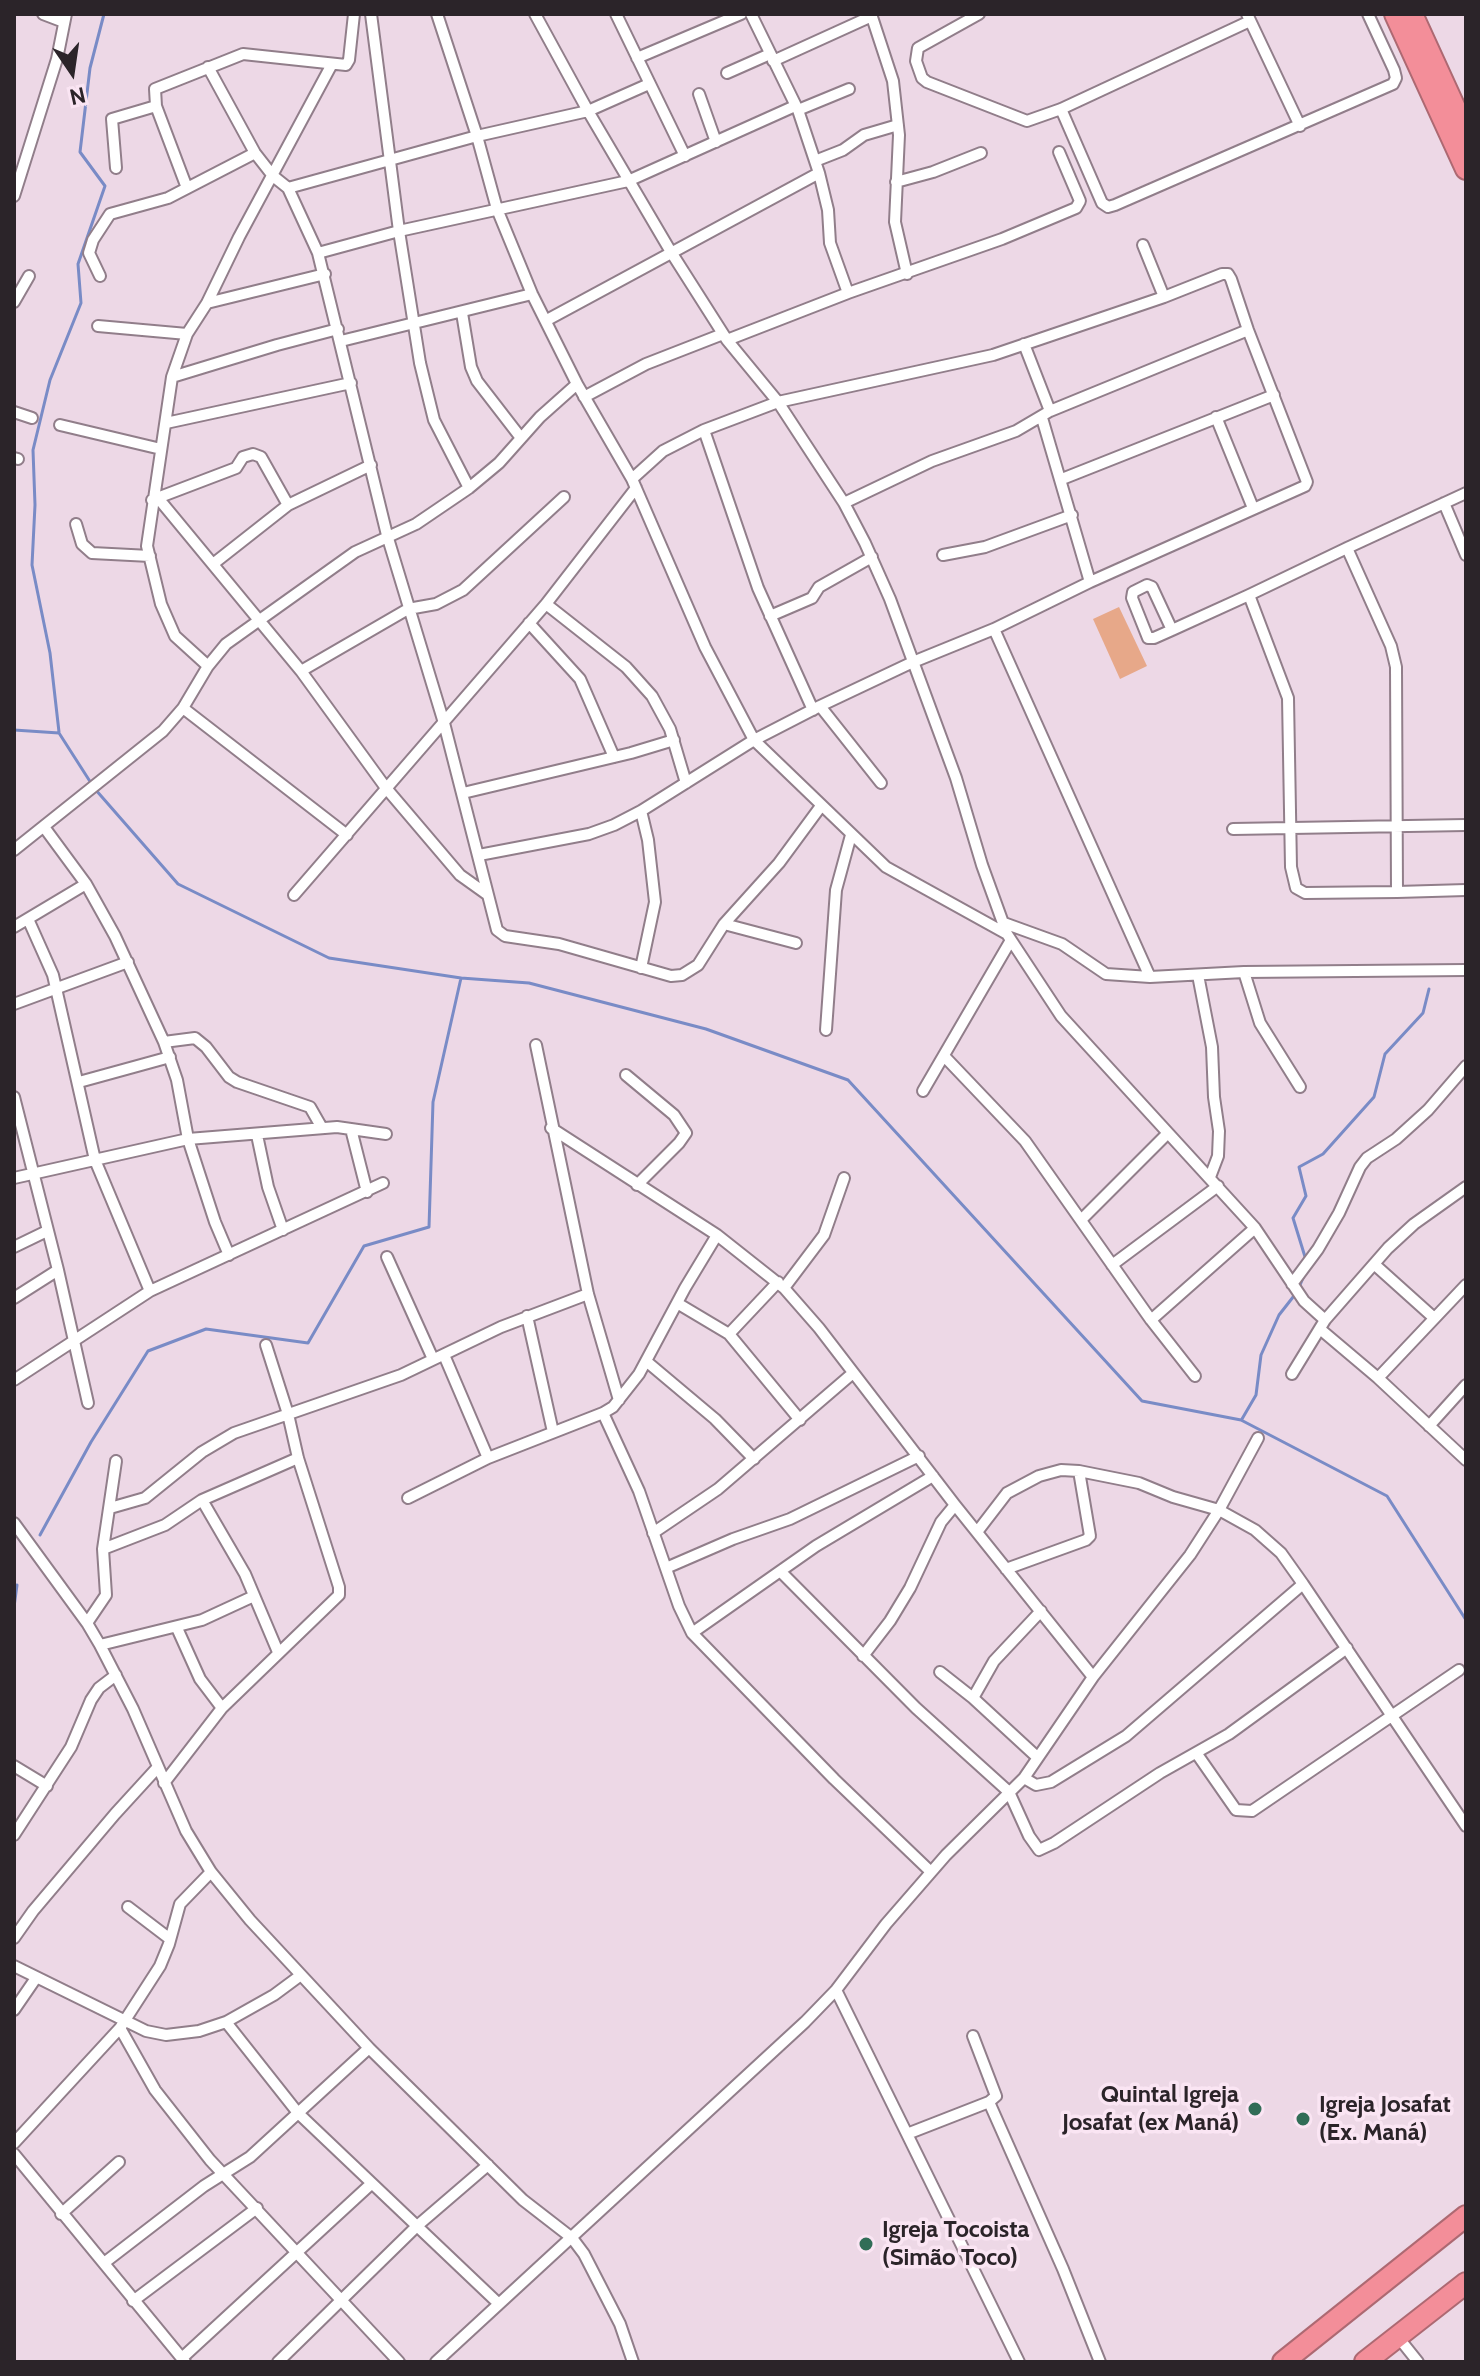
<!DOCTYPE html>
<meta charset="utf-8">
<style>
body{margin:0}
#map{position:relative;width:1480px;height:2376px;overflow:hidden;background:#edd8e6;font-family:Cabin,sans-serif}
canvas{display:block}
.frame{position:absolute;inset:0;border:16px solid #2b2429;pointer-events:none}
.north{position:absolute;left:32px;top:32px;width:80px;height:80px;-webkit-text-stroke:6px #fae5f3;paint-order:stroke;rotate:167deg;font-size:22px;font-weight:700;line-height:32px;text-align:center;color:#2b2429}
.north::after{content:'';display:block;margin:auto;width:28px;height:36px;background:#2b2429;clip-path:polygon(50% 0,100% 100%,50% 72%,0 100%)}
</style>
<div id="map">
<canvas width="1480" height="2376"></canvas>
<div class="frame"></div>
<div class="north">N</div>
</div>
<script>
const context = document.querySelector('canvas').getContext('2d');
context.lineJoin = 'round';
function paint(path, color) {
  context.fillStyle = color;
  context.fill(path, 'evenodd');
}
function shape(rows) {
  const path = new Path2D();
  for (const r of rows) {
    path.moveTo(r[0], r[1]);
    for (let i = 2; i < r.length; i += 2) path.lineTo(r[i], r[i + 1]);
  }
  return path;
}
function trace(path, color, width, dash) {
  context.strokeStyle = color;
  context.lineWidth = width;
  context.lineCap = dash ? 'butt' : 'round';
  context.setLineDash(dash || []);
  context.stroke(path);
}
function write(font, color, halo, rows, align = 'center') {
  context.font = font + ' Cabin,sans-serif';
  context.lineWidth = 7;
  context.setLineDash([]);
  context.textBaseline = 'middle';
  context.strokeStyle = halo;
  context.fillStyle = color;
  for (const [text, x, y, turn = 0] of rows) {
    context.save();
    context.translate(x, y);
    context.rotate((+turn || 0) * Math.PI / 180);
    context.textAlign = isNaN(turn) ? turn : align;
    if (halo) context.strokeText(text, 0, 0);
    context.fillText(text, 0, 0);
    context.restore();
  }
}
const green = shape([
 [1119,607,1147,666,1120,679,1093,619]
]);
const stream = shape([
 [14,730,59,733,91,783],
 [59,732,50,653,32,565,35,505,33,450,50,380,81,303,78,264,105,186,80,152,90,68,104,14],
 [461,978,529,983,706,1029,848,1080,1142,1401,1241,1420,1387,1496,1466,1620],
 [1306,1260,1293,1218,1306,1196,1299,1167,1323,1154,1374,1097,1385,1054,1423,1013,1429,989],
 [1242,1419,1256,1395,1261,1355,1279,1315,1297,1292,1306,1271],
 [40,1535,91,1442,148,1351,206,1329,308,1343,364,1246,429,1227,433,1102,461,978,329,958,178,884,95,789],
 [14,1607,17,1585]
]);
const street = shape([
 [43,14,64,22],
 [371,14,399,231,420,363,434,420,469,488],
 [437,14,477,136,497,209,532,294,577,384,632,479,705,647,754,740,886,867,1007,934],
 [535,14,588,111,671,252,727,340,778,402,844,503,865,543,890,599,956,778,982,865,1007,934,1061,1016,1255,1228,1304,1301,1325,1320],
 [616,14,685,156],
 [871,14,893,81,899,135,895,222,907,274],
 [979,14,918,48,916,61,922,78,927,82,1027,121,1061,109,1250,21],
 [1247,14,1300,126],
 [637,58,741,14],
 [773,61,872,16],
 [208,67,255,153,273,176,288,188,318,253,387,535,444,723,497,930,505,936,559,944,671,976,682,975,698,965,724,924,779,863,821,806],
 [727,73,770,54],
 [699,94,716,142],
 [1061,109,1102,203,1108,207,1115,205,1393,84,1396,78,1394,70,1368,14],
 [798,110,849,89],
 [815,161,843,150,864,135,898,125],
 [116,168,112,119,156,106],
 [819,173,828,210,830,243,848,293],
 [896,182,933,172,981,153],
 [187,188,156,106,155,89,243,54,346,65,349,60,354,14],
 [288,188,477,136,588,111,649,84],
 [14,196,57,59,66,14],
 [1143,245,1164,297],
 [318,253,399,231,628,181,795,106],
 [100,276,89,253,93,240,110,214,168,198,255,153],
 [14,302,29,276],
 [207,303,325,274],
 [462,313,471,367,477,381,521,438],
 [547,320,819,173,798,110,751,14],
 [98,326,187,334],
 [727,340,848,293,1002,239,1076,208,1080,201,1059,152],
 [341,341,532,294],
 [1024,344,1050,411],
 [172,377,277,345,338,329],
 [584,397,646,364,723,334],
 [14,412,32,418],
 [1216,417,1253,508],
 [1042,418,1090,582],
 [166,423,351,383],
 [60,425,161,449],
 [704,430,758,588,813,710],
 [14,458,18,459],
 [1062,479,1274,395],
 [158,498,301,671,386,788,460,875,488,895],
 [152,500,236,468,243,457,253,454,261,457,288,505],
 [844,503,932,461,1016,431,1050,411,1248,330],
 [1444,503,1466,555],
 [76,524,82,544,92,553,150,556],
 [1347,548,1391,646,1396,667,1397,892,1466,890],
 [943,555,985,547,1072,515],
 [213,564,288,505,371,465],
 [1249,595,1288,698,1291,867,1296,888,1305,893,1397,892],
 [546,604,626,667,652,696,670,729,686,783],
 [770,616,812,598,819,587,872,557],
 [529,623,580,679,614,757],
 [994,629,1150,977,1244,972,1466,970],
 [1172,630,1152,587,1147,585,1133,592,1132,598,1148,638,1154,638,1172,630,1249,595,1347,548,1466,493],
 [208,666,175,636,161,604,147,546,172,377,187,334,207,303,239,237,332,64],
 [301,671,408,609,436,604,463,590,564,497],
 [820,706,881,783],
 [183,708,347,835],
 [463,793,631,753,674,740],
 [44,827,86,884,115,936,164,1042,177,1080,188,1139,215,1222,229,1255],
 [1233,829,1466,825],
 [14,850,163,731,183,708,208,666,226,644,355,552,416,524,469,488,499,463,540,417,577,384],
 [479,855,589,834,614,825,641,811,754,740,820,706,913,662,994,629,1090,582,1305,486,1307,482,1248,330,1231,279,1228,274,1222,274,1164,297,993,355,778,402,704,430,663,451,632,479],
 [294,895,546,604,636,488],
 [28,919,53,975,95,1160,150,1291],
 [1004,923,1062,944,1106,974,1150,977],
 [724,924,796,943],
 [14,927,86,884],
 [641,968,655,902,648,840,641,811],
 [1244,972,1260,1023,1300,1087],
 [1198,975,1212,1047,1214,1097,1219,1131,1218,1156,1210,1177],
 [14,1004,128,962],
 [826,1030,836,890,851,835],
 [164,1042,195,1038,206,1047,229,1077,237,1082,310,1107,322,1128],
 [536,1045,588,1294,619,1400],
 [944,1056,1025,1141,1151,1320,1195,1376],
 [626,1075,674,1115,686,1133,679,1143,637,1185],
 [79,1082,170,1057],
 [923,1091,1011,940],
 [14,1097,58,1270,88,1403],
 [551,1128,717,1235,784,1288,819,1328,955,1505,1093,1677],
 [351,1129,367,1192],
 [257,1135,268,1187,283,1230],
 [14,1178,188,1139,337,1127,386,1134],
 [1082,1219,1167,1134],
 [14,1247,47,1231],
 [387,1257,433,1359],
 [1374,1264,1433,1317],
 [1112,1265,1218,1186],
 [1292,1284,1318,1249,1339,1213,1360,1167,1367,1158,1396,1139,1428,1110,1466,1066],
 [784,1288,824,1235,844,1178],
 [14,1298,58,1270],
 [677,1303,729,1334,800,1420],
 [527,1316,553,1432],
 [1151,1320,1255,1228],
 [1320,1329,1378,1378,1466,1460],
 [729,1334,778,1282],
 [444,1355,488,1458],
 [646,1361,715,1419,754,1459],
 [1292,1374,1325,1320,1388,1248,1414,1224,1466,1187],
 [1378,1378,1466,1285],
 [14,1380,150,1291,383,1183],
 [603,1413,639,1491,679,1606,692,1633,834,1779,931,1872],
 [1429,1426,1466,1385],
 [408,1498,488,1458,603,1413,613,1407,639,1374,685,1288,717,1235],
 [202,1500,245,1574,278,1652],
 [110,1508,145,1498,202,1452,234,1433,401,1375,501,1327,588,1294],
 [14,1523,87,1623,100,1645,133,1709,186,1831,211,1872,250,1920,369,2048,523,2200,572,2238,584,2254,620,2324,633,2362],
 [977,1532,1007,1493,1039,1476,1061,1470,1079,1471,1139,1483,1173,1497,1219,1510,1255,1530,1281,1553,1303,1584,1466,1826],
 [653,1533,718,1489,853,1373],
 [103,1549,165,1525,202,1500,298,1458],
 [666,1568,733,1539,790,1519,919,1456],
 [1006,1569,1086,1540,1090,1536,1079,1471],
 [781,1572,916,1708,1009,1792,1029,1836,1039,1850,1054,1843,1160,1773,1229,1734,1347,1648],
 [87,1623,106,1595,103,1549,116,1461],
 [177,1628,200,1679,222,1708],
 [692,1633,816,1546,933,1476],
 [100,1645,202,1620,254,1596],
 [863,1656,890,1621,910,1588,941,1522,955,1505],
 [940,1672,973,1698,1037,1757],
 [973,1698,994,1661,1041,1611],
 [1197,1754,1236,1810,1252,1811,1459,1670],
 [14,1766,47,1786],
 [1024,1778,1036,1785,1051,1782,1126,1736,1303,1584],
 [164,1783,222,1708,339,1595,339,1587,298,1458,288,1414,266,1345],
 [14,1835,71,1747,91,1700,99,1688,116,1675],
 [128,1907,170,1939],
 [14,1938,33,1911,115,1814,158,1767],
 [14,1966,146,2031,166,2035,199,2031,226,2022,274,1995,301,1975],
 [836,1990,907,2134,989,2102,996,2096,973,2036],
 [14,2010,36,1978],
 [226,2022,298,2113,499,2304],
 [120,2028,155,2090,210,2160,399,2362],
 [989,2102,1063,2269,1100,2362],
 [907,2134,1019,2362],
 [14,2143,120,2028,160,1966,169,1944,180,1904,211,1872],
 [14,2154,185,2362],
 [61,2214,119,2162],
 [104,2263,204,2186,250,2157,369,2048],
 [133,2301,257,2208],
 [1398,2337,1418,2362],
 [182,2358,371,2184],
 [278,2362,417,2226,488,2165],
 [436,2362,805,2022,836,1990,886,1924,946,1855,1024,1778,1093,1677,1190,1555,1219,1510,1258,1438]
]);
const highway = shape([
 [1395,14,1466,169],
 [1412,14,1466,132],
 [1283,2362,1466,2216],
 [1365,2362,1466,2283]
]);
const markers = [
 [1255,2109,8,"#316d57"],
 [1303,2119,8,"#316d57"],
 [866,2244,8,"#316d57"]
];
const poiNames = [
 ["Quintal Igreja",1239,2095,"right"],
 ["Josafat (ex Maná)",1239,2123,"right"],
 ["Igreja Josafat",1319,2105],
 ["(Ex. Maná)",1319,2133],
 ["Igreja Tocoista",882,2230],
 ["(Simão Toco)",882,2258]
];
paint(green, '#e7a889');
trace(stream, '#798bc6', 3);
trace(street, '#917e8a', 14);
trace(highway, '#ad6972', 24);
trace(street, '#fff', 10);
trace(highway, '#f38e99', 20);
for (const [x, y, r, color] of markers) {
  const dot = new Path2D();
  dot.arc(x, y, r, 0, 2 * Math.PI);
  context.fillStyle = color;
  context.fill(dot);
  trace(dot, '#fae5f3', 3);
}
write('bold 24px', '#2b2429', '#fae5f3', poiNames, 'left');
</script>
